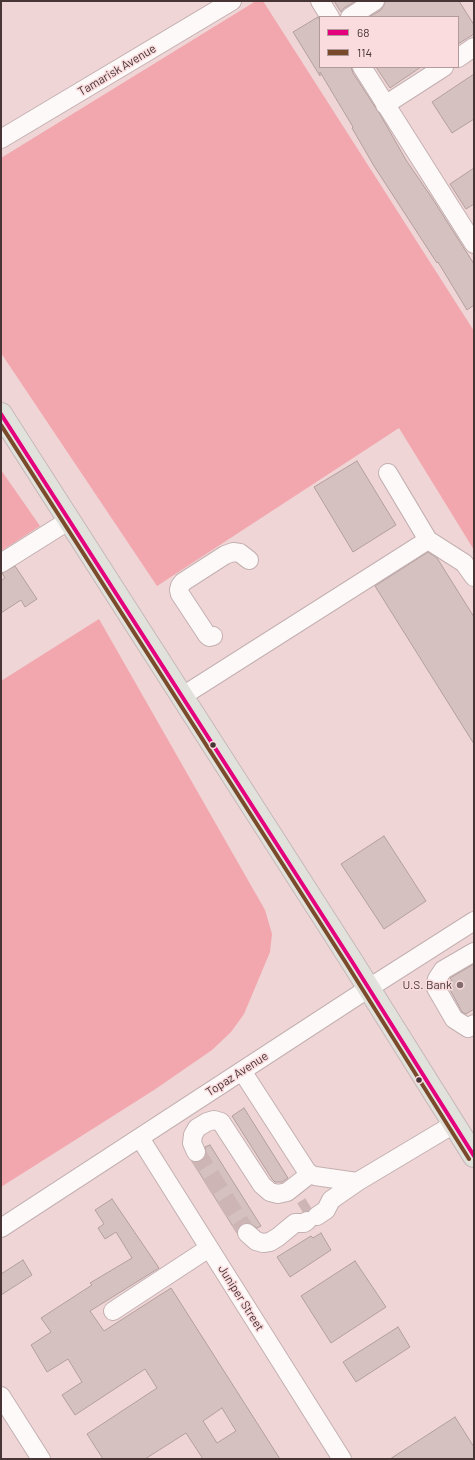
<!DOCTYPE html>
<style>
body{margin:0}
#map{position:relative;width:475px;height:1460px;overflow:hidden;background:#efd5d6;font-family:Barlow,sans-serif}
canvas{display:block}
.frame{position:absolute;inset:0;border:2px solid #473435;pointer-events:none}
.legend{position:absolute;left:319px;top:16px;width:140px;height:52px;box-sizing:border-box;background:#fadcde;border:1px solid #b2999a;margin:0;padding:5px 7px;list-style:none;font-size:12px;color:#473435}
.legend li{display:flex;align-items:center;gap:8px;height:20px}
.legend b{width:20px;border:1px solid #b2999a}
</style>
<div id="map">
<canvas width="475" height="1460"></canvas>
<div class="frame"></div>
<ul class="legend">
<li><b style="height:5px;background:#e5007d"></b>68</li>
<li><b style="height:5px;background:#7a4b2a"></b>114</li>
</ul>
</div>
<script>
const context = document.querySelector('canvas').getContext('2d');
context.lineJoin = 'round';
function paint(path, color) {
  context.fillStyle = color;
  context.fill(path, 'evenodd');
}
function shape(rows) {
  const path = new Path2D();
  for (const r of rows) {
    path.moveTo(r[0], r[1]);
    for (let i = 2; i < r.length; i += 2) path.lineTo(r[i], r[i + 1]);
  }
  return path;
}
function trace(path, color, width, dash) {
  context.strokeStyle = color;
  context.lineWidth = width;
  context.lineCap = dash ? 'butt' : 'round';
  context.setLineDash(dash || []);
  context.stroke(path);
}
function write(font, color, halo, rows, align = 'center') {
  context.font = font + ' Barlow,sans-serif';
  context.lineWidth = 3;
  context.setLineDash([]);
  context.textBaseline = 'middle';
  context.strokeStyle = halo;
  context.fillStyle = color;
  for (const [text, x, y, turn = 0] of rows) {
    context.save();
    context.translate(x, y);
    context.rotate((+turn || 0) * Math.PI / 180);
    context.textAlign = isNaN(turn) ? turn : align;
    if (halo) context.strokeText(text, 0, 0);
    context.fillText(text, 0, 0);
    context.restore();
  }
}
const green = shape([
 [256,1,263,1,474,331,474,550,399,428,157,586,1,353,1,158],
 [1,470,40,526,1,551],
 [99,619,265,910,272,934,270,952,244,1014,231,1032,212,1050,154,1090,1,1187,1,681]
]);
const building = shape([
 [334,1,356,1,344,8,341,12,334,1],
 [385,1,459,1,474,25,474,34,458,44,458,17,369,17,381,10,384,5,385,1],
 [318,17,320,21,320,67,351,67,353,73,381,116,406,160,432,198,474,264,474,305,467,310,438,262,437,263,374,166,352,128,353,127,320,72,320,76,293,32,318,17],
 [376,67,421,67,390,88,376,67],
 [474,74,474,119,452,133,432,102,474,74],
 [474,168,474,204,466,209,450,184,474,168],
 [357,461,396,525,353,552,314,487,357,461],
 [428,552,437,558,474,617,474,744,375,586,428,552],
 [15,566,37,599,25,607,21,600,1,613,1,581,5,578,2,573,15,566],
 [384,836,426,901,384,929,341,864,384,836],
 [474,964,474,1009,466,1014,462,1012,447,984,452,981,450,978,474,964],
 [244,1108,288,1178,282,1182,275,1182,272,1179,232,1116,244,1108],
 [210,1145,261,1226,257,1228,249,1223,244,1223,239,1226,237,1233,192,1161,200,1162,204,1158,206,1153,205,1147,210,1145],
 [112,1199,159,1268,90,1311,104,1331,171,1288,280,1459,203,1459,186,1433,145,1459,103,1459,87,1434,157,1388,145,1369,75,1415,62,1395,82,1382,68,1359,47,1372,31,1345,51,1332,41,1318,92,1285,90,1283,132,1258,116,1232,105,1239,98,1228,104,1224,95,1210,112,1199],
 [222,1408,236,1431,217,1443,203,1421,222,1408],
 [321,1233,331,1250,290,1277,277,1257,311,1236,313,1238,321,1233],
 [23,1260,32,1275,1,1295,1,1274,23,1260],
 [355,1261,386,1307,331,1343,301,1296,355,1261],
 [398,1327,410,1347,356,1382,343,1362,398,1327],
 [455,1417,474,1447,474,1459,390,1459,455,1417]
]);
const minorTunnel = shape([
 [196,1152,247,1233],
 [302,1211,310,1206]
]);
const minor = shape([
 [320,1,330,17],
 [350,17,375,1],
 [458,58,474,47],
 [362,67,474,244],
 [385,105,444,67],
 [1,139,232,1],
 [388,473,428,540,464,563,474,577],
 [1,563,68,521],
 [213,636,209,637,207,635,180,594,179,590,180,586,183,582,225,555,233,552,240,553,249,560],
 [181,697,428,540],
 [474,952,443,970,437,979,436,988,454,1019,468,1028,474,1024],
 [242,1071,306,1170,310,1174,315,1176,357,1182],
 [140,1138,342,1459],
 [196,1152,192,1143,193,1135,197,1128,207,1122,214,1120,221,1122,262,1185,270,1192,278,1194,287,1192,310,1174],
 [317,1216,326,1210,331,1200,357,1182,454,1124],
 [1,1228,369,988,474,921],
 [247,1233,256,1241,263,1243,270,1242,278,1237,295,1223,304,1223,307,1221],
 [113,1311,209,1248],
 [1,1396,41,1459]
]);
const major = shape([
 [1,414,351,960,474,1156]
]);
const bus1 = shape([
 [1,414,351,960,474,1156]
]);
const bus2 = shape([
 [1,425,346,963,469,1159]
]);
const markers = [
 [213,745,3.5,"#473435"],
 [460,985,4,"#826c6d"],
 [419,1080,3.5,"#473435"]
];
const streetNames = [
 ["Tamarisk Avenue",117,70,-31],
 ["Topaz Avenue",237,1074,-33],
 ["Juniper Street",241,1298,58]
];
const poiNames = [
 ["U.S. Bank",452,985]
];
paint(green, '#f2a6ad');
paint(building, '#d5c1bf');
trace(building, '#b29f9d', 1);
trace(minorTunnel, '#cdb5b6', 18, [18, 9]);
trace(minor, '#c4b0b1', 20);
trace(major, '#c6b8b9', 24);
trace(minor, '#fdf9f9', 18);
trace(major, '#e2e2dd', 22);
trace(bus1, '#e5007d', 4);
trace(bus2, '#7a4b2a', 4);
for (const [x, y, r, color] of markers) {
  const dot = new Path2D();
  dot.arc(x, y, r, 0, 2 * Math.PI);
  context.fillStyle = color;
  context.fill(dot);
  trace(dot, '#fadcde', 1.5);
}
write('12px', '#473435', '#fadcde', streetNames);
write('12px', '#473435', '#fadcde', poiNames, 'right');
</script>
